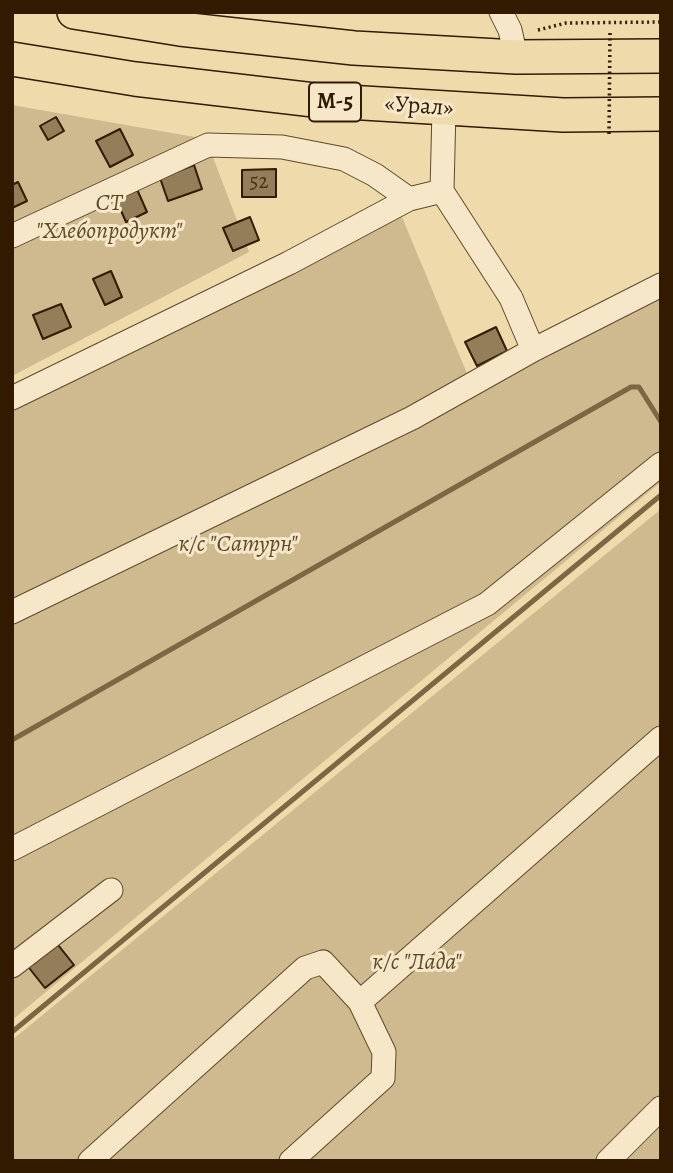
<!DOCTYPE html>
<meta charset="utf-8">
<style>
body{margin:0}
#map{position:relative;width:673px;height:1173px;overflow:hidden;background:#efdaab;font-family:Alegreya,serif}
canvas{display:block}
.frame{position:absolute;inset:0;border:14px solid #321a01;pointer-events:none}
</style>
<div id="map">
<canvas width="673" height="1173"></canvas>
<div class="frame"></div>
</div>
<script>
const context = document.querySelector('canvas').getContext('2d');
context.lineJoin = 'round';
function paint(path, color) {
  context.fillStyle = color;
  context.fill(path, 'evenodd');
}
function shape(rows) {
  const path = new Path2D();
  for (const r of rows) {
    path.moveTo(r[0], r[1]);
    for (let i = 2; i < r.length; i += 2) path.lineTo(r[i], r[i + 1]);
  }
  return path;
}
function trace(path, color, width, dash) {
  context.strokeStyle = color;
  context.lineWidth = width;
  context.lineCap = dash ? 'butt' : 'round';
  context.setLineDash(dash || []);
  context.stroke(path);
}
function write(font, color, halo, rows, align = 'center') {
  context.font = font + ' Alegreya,serif';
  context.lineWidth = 6;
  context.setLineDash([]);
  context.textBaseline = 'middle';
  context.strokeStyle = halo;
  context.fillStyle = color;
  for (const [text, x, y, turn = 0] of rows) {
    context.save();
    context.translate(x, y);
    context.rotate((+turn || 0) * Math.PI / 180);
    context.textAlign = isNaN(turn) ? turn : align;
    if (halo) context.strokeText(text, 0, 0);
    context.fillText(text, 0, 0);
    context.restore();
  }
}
const green = shape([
 [12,105,206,139,249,252,12,376],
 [402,217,473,388,661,293,661,482,12,1020,12,408],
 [661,509,661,1161,12,1161,12,1040]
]);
const stream = shape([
 [12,740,631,387,639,387,661,422],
 [12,1032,661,495]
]);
const building = shape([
 [56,117,64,131,48,140,40,126,56,117],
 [120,129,133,155,110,167,96,141,120,129],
 [194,165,202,189,168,201,160,178,194,165],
 [276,169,276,197,242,197,242,170,276,169],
 [18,182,27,201,12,208,12,185,18,182],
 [136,187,147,212,126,222,115,197,136,187],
 [250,217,259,240,233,251,223,228,250,217],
 [111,271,122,297,105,305,93,279,111,271],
 [61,304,71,327,43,339,33,315,61,304],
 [496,327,507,351,477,366,465,342,496,327],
 [55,941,74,965,45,988,26,964,55,941]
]);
const path = shape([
 [538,30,566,23,661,22]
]);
const minor = shape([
 [501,12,510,30,516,57],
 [409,199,442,191,444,109],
 [12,236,208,145,282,147,344,159,375,175,409,199,289,263,12,398],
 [533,350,661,285],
 [12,612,412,418,533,350,511,298,442,191],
 [12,849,487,604,661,464],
 [12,966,111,890],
 [90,1161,305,968,323,962,360,1002],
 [291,1161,383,1078,384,1052,360,1002,661,738],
 [608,1161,661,1108]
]);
const highway = shape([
 [74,12,180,29,354,48,516,57,661,56],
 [12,59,135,79,314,100,563,115,661,114]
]);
const pathBridge = shape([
 [609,134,610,33]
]);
const numberNames = [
 ["52",259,183]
];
const shields = [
 [335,102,52]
];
const shieldNames = [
 ["М-5",335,102]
];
const streetNames = [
 ["«Урал»",419,107,4]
];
const parkNames = [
 ["СТ",109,204],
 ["\"Хлебопродукт\"",109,232],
 ["к/с \"Сатурн\"",238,545],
 ["к/с \"Лада\"",417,963]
];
paint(green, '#cfb98e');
trace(stream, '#7d6644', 5);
paint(building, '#947e59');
trace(building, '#321a01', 2);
trace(minor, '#614a2c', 25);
trace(highway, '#321a01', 36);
trace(path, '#321a01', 3.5, [2, 3.5]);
trace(minor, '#f5e7c8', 23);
trace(highway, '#efdaab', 33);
trace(pathBridge, '#321a01', 3.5, [2, 3.5]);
write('21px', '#4a3317', null, numberNames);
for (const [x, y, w] of shields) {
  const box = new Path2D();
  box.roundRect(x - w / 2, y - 19.5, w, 39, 5);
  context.fillStyle = '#f5e7c8';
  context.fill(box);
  trace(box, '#321a01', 2);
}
write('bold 23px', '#321a01', null, shieldNames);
write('24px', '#321a01', '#f5e7c8', streetNames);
write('italic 24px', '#614a2b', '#f5e7c8', parkNames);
</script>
